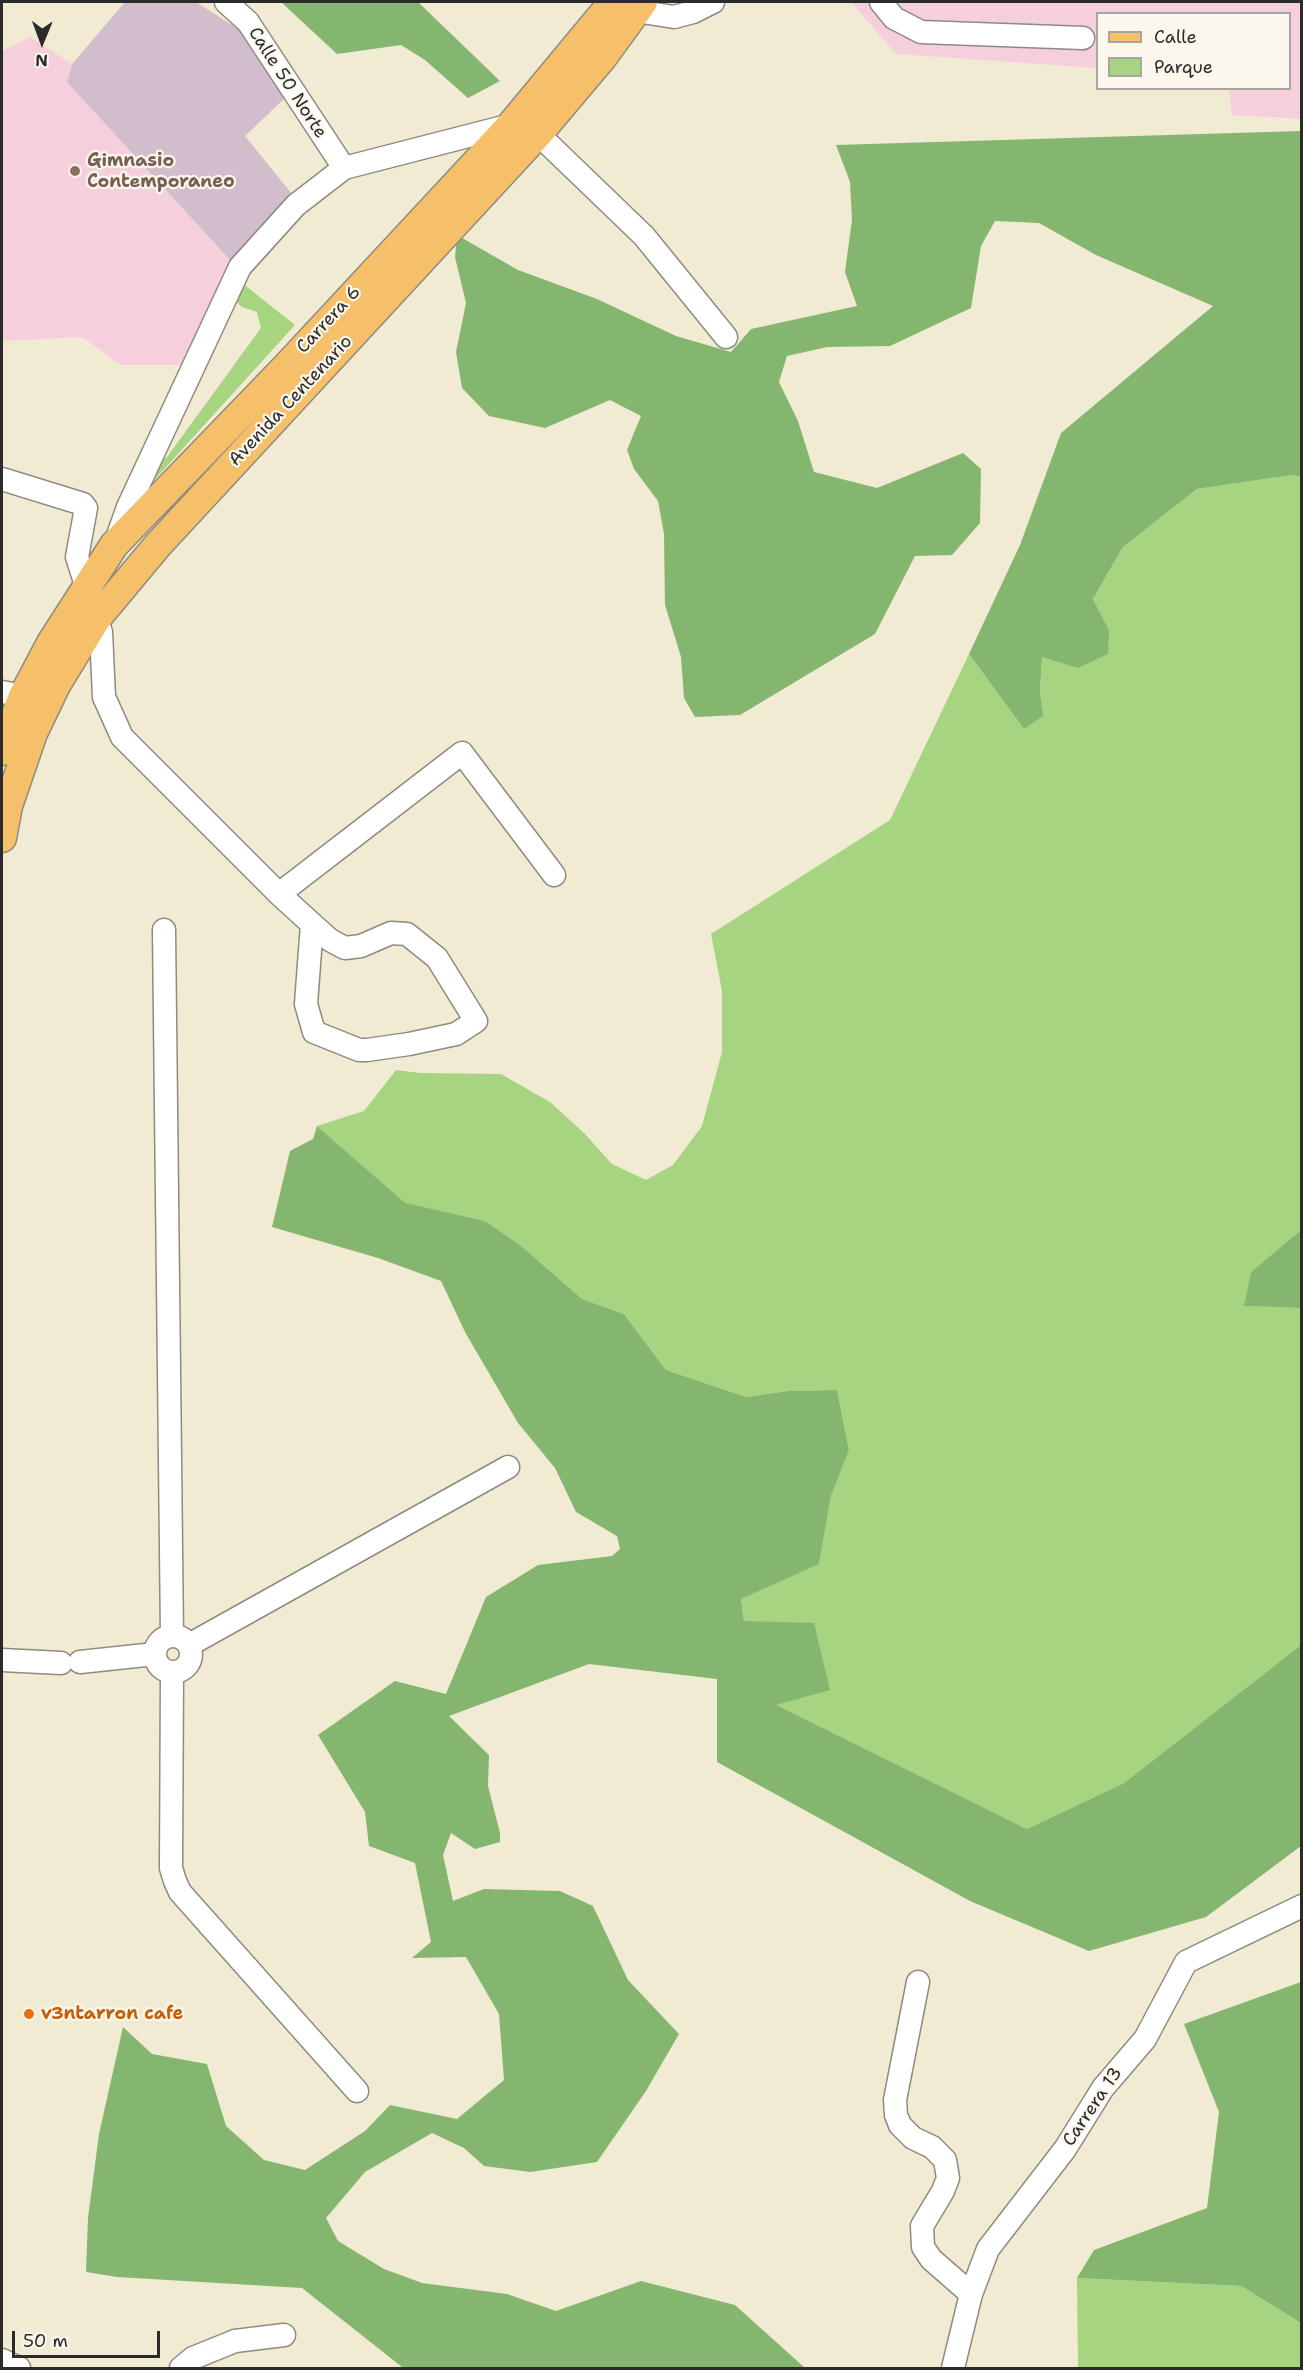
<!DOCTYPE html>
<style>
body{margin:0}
#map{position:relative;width:1303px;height:2370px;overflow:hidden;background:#f2ebd3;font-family:"Shantell Sans",sans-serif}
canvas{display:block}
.frame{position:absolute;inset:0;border:3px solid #2b2b2b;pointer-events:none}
.legend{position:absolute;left:1096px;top:12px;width:195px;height:78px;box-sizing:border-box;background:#fbf7ec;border:2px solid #a8a59f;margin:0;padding:8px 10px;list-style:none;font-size:18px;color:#2b2b2b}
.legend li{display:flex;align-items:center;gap:12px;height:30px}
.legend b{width:30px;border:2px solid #a8a59f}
.north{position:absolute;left:12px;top:12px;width:60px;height:60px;-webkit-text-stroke:4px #fbf7ec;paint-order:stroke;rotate:181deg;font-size:16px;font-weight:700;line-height:24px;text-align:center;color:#2b2b2b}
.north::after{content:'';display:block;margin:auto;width:21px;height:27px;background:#2b2b2b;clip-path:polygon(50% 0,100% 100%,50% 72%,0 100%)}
.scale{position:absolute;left:12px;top:2331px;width:148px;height:27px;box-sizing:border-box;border:3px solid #2b2b2b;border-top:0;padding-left:8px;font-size:18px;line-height:21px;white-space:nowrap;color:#2b2b2b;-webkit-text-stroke:4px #fbf7ec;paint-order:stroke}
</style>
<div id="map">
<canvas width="1303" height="2370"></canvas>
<div class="frame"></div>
<ul class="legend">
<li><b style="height:8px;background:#f6c06b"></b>Calle</li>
<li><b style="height:16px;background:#a6d481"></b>Parque</li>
</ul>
<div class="north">N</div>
<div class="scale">50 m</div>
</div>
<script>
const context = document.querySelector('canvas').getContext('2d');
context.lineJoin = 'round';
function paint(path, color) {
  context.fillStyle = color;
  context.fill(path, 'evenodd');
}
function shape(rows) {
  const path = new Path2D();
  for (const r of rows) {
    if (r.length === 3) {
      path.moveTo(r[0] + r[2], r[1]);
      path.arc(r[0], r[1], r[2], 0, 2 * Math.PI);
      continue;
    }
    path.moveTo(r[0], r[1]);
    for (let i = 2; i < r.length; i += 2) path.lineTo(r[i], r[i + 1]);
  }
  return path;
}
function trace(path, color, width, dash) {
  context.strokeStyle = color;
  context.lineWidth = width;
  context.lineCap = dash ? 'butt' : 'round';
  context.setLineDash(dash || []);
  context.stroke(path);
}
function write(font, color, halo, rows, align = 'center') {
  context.font = font + ' "Shantell Sans",sans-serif';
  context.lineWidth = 4.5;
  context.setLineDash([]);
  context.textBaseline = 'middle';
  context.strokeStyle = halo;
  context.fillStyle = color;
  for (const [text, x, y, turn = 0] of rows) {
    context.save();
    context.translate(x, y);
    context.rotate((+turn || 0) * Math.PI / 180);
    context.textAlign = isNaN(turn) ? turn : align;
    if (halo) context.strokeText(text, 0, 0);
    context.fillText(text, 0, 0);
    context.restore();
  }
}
const built = shape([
 [851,2,1301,2,1301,119,1232,115,1229,89,1290,88,1290,14,1098,14,1097,68,896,54],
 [30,37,72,64,67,82,230,260,188,365,121,365,83,337,2,341,2,51]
]);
const industrial = shape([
 [125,2,196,2,246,34,286,97,245,136,292,194,230,260,67,82,72,64]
]);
const green = shape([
 [242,283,295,325,147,488,152,464,167,457,261,328,257,312,242,307,234,300],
 [1292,475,1301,477,1301,1230,1251,1272,1245,1306,1301,1308,1301,1645,1124,1783,1027,1829,775,1705,744,1621,741,1599,819,1563,831,1496,849,1450,837,1390,788,1391,746,1397,666,1370,624,1314,582,1299,520,1245,485,1221,405,1204,317,1126,364,1111,396,1070,420,1073,501,1074,550,1102,583,1132,612,1164,646,1180,673,1165,702,1126,722,1052,722,991,711,934,890,820,969,654,1024,729,1042,716,1040,692,1042,656,1078,668,1109,630,1093,599,1123,547,1197,489],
 [1077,2278,1241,2286,1301,2323,1301,2368,1078,2368]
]);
const forest = shape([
 [281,2,418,2,500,81,468,98,425,60,401,45,337,54],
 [1301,131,1301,477,1292,475,1197,489,1123,547,1093,599,1109,630,1108,654,1078,668,1042,657,1040,692,1043,716,1024,729,969,654,1020,545,1061,433,1213,306,1096,255,1039,223,995,221,981,246,971,308,890,346,827,347,787,356,779,382,798,421,814,472,877,488,963,453,981,469,980,523,952,555,915,556,875,634,740,715,695,717,684,698,681,657,665,605,664,534,658,501,634,469,627,450,641,416,610,400,545,428,489,416,462,388,456,352,466,303,455,257,457,235,518,270,597,299,676,336,731,352,751,329,857,306,845,272,852,220,850,182,836,145],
 [317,1126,405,1203,485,1221,520,1245,582,1299,624,1314,666,1370,746,1397,788,1391,837,1390,849,1450,831,1496,819,1564,741,1599,744,1621,814,1623,830,1690,776,1705,1027,1829,1124,1783,1301,1645,1301,1846,1206,1917,1089,1951,970,1901,717,1762,717,1679,589,1664,449,1716,489,1755,488,1786,500,1833,500,1842,475,1849,451,1833,443,1855,453,1901,484,1889,560,1891,593,1906,628,1980,679,2034,646,2091,597,2162,530,2172,484,2166,464,2148,432,2133,365,2172,326,2218,338,2241,384,2269,422,2283,507,2294,556,2311,641,2281,735,2305,805,2368,401,2368,402,2367,302,2288,117,2277,86,2272,88,2218,99,2134,123,2027,152,2054,207,2064,226,2126,264,2160,305,2170,365,2131,390,2105,457,2119,504,2080,499,2014,466,1957,412,1958,431,1942,415,1863,369,1846,365,1812,318,1735,395,1681,446,1694,486,1597,538,1565,612,1556,620,1549,617,1536,576,1512,555,1468,518,1423,465,1332,441,1281,378,1258,272,1227,290,1151,313,1139],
 [1301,1230,1301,1308,1244,1306,1251,1272],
 [1301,1982,1301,2323,1241,2286,1077,2278,1094,2250,1207,2208,1219,2112,1184,2024]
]);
const minor = shape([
 [226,2,248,22,344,168],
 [881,2,894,18,921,32,1083,38],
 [636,11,674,17,693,12,713,2],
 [538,134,644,236,726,337],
 [2,479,83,504,86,508,77,557,101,632,104,697,122,737,279,894,312,924,330,940,345,948,361,946,391,933,407,934,437,958,476,1021,456,1034,409,1044,367,1050,359,1050,314,1032,306,1004,312,924],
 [116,541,128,507,240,267,296,205,344,168,511,125],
 [2,692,23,696],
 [279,894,462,753,554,875],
 [164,930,172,1636],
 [173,1654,18],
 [189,1645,508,1467],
 [2,1660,61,1663],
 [80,1662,155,1654],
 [172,1672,171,1868,175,1881,180,1892,357,2091],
 [918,1982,895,2100,896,2115,900,2125,913,2138,932,2147,945,2160,948,2178,943,2191,922,2226,923,2247,931,2259,971,2294],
 [2,2360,19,2368],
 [181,2368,193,2358,235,2341,284,2335],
 [953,2368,971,2294,988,2249,1065,2149,1103,2088,1145,2039,1186,1962,1302,1906]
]);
const major = shape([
 [2,751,23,696,51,643,114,545,286,367,511,125,613,2],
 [2,838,8,806,33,733,56,685,97,618,157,546,538,134,603,57,643,2]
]);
const markers = [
 [75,171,6,"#8d6e63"],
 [29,2014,6,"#e8710a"]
];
const streetNames = [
 ["Calle 50 Norte",287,83,57],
 ["Carrera 6",329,320,-47],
 ["Avenida Centenario",291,401,-47],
 ["Carrera 13",1093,2107,-56]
];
const educationNames = [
 ["Gimnasio",87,161],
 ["Contemporaneo",87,182]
];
const foodNames = [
 ["v3ntarron cafe",41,2014]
];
paint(built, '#f5cfdc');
paint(industrial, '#d1bdcc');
paint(green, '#a6d481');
paint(forest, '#84b66f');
trace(minor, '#8e8b7f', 25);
trace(major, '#8e8b7f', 31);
trace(minor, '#fff', 22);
trace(major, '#f6c06b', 28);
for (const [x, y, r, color] of markers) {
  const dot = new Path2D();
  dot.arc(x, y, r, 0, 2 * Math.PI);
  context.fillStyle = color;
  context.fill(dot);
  trace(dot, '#fbf7ec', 2);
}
write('18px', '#2b2b2b', '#fbf7ec', streetNames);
write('bold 18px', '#785e54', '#fbf7ec', educationNames, 'left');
write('bold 18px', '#c56008', '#fbf7ec', foodNames, 'left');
</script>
